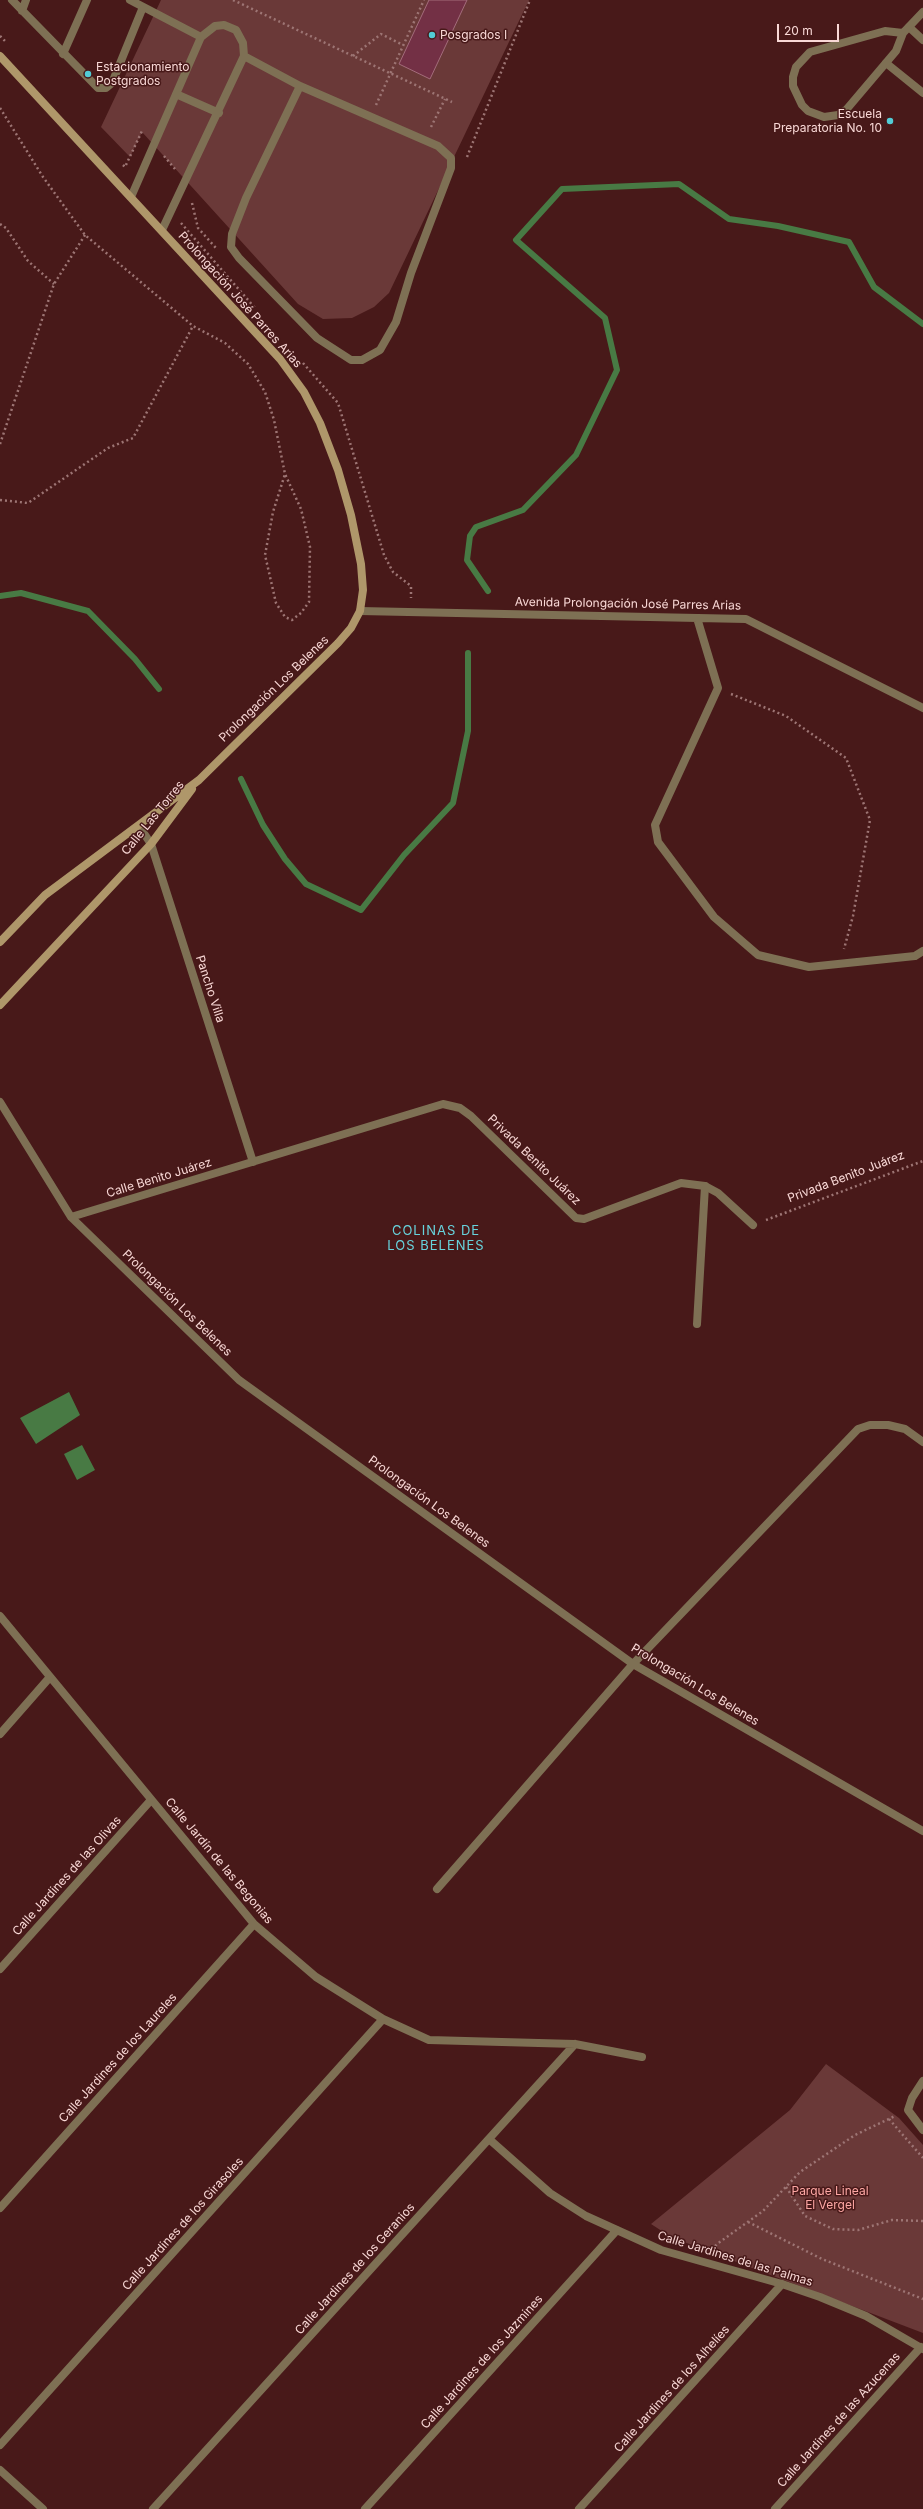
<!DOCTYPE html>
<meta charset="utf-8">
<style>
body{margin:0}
#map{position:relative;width:923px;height:2509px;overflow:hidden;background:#481919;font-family:Inter,sans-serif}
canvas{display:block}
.scale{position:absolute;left:777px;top:24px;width:62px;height:18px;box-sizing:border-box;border:2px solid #f9d8d6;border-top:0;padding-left:5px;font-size:12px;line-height:14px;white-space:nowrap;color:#f9d8d6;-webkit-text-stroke:3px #481919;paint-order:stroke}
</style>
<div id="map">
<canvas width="923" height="2509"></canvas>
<div class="scale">20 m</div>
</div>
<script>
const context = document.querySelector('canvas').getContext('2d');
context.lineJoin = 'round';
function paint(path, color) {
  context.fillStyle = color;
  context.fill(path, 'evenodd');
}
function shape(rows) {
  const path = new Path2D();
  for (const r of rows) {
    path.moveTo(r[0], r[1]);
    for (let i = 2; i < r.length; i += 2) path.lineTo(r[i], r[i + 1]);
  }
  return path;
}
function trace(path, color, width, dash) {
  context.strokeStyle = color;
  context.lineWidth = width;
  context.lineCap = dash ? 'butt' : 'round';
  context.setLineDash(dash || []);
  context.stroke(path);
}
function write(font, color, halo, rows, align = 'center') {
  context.font = font + ' Inter,sans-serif';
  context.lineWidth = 3;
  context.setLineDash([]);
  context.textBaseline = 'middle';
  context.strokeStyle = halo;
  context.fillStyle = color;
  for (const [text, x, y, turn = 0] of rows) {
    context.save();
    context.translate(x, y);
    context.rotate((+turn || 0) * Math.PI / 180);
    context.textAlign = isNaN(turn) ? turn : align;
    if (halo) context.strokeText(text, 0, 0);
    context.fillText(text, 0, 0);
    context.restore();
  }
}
const green = shape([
 [161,0,529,0,389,293,374,307,352,318,323,319,298,304,142,132,130,157,101,127],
 [826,2064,899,2118,923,2145,923,2333,671,2237,651,2224,790,2110]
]);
const water = shape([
 [69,1392,80,1415,36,1444,20,1418],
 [82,1445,95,1470,77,1480,64,1454]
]);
const stream = shape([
 [488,591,467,560,470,536,476,527,523,510,576,455,617,370,605,318,516,240,562,189,679,184,729,219,778,226,849,242,874,287,923,324],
 [0,596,21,593,88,611,135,659,159,689],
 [241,779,263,825,285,859,306,884,361,910,404,855,453,803,468,731,468,653]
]);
const building = shape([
 [429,0,467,0,430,79,399,64,429,0]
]);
const path = shape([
 [233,0,452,102],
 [0,36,7,43],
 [353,56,381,34,403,45],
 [376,105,424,0],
 [0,108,43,177,85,235,193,326,225,343,248,364,265,392,274,420,285,474,301,509,310,547,309,602,301,613,292,620,285,617,276,603,265,555,273,512,285,474],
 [431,127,445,99],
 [164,156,175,169],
 [467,157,530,0],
 [123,165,125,167,142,131,143,133],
 [192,203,198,228,216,248],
 [181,223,255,308],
 [0,224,6,228,28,261,54,284],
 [303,363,338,403,384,555,393,572,411,586,411,598],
 [0,444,54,284,85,235],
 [0,500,28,503,108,448,133,438,193,326],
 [731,694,786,716,846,758,870,820,853,916,844,949],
 [766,1220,923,1161],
 [889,2119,923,2158],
 [786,2187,805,2216,833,2229,858,2230,892,2220,923,2221],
 [748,2222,822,2259,923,2299],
 [712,2250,717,2244,763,2211,800,2172,855,2135,895,2116]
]);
const service = shape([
 [12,0,98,88,106,88,112,83,143,7],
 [130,0,201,37],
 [22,11,26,0],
 [909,27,923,40],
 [63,54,87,0],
 [244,56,300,86,438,146,451,158,451,168,411,273,396,322,380,350,362,360,351,360,317,338,239,258,231,247,232,234,246,198,300,86],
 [886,63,923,93],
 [176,94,219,113],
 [131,197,201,37,215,26,224,25,236,30,243,43,244,56,162,230],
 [697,1324,705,1186],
 [633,1664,858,1429,870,1425,888,1425,905,1429,923,1442]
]);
const minor = shape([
 [903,33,885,31,810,52,796,67,793,77,793,86,802,105,808,111,824,117,838,115,846,110,896,51,903,33,923,12],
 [360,611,746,619,923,708],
 [697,618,718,688,655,825,658,842,714,917,758,955,809,967,915,956,923,951],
 [139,826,151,844,253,1162],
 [0,1102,71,1217,239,1380,633,1664,923,1831],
 [71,1217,443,1104,460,1108,471,1116,576,1218,584,1219,681,1183,705,1186,718,1193,753,1225],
 [0,1616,254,1924,316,1977,383,2019,429,2040,575,2044,642,2057],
 [0,1734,50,1677],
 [437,1889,633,1664],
 [0,1969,151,1800],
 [923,2081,912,2098,908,2110,923,2130],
 [489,2139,550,2193,586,2216,661,2250,782,2284,820,2297,866,2316,923,2349],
 [0,2208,254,1924],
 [0,2445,383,2019],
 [153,2509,575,2044],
 [365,2509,617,2230],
 [579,2509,782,2284],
 [775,2509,921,2347]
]);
const tertiary = shape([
 [0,2470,43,2509]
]);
const secondary = shape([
 [0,56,280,359,304,392,320,423,338,470,351,515,361,564,363,590,360,611,351,628,338,643,199,780,45,895,0,942],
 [0,1005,151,844,192,789]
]);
const markers = [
 [432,35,4,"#52ccd5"],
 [88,74,4,"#52ccd5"],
 [890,121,4,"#52ccd5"]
];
const poiNames = [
 ["Posgrados I",440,35],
 ["Estacionamiento",96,67],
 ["Postgrados",96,81],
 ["Escuela",882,114,"right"],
 ["Preparatoria No. 10",882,128,"right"]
];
const streetNames = [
 ["Prolongación José Parres Arias",240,300,48],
 ["Avenida Prolongación José Parres Arias",628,604,1],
 ["Prolongación Los Belenes",274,689,-44],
 ["Calle Las Torres",153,818,-51],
 ["Pancho Villa",210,989,72],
 ["Privada Benito Juárez",534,1160,44],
 ["Privada Benito Juárez",846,1177,-21],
 ["Calle Benito Juárez",159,1178,-17],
 ["Prolongación Los Belenes",177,1303,44],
 ["Prolongación Los Belenes",429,1502,36],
 ["Prolongación Los Belenes",695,1685,31],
 ["Calle Jardín de las Begonias",219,1861,50],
 ["Calle Jardines de las Olivas",67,1876,-48],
 ["Calle Jardines de los Laureles",118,2058,-48],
 ["Calle Jardines de los Girasoles",183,2224,-48],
 ["Calle Jardines de las Palmas",735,2259,17],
 ["Calle Jardines de los Geranios",355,2269,-48],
 ["Calle Jardines de los Jazmines",482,2362,-48],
 ["Calle Jardines de los Alhelíes",672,2389,-48],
 ["Calle Jardines de las Azucenas",839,2420,-48]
];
const parkNames = [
 ["Parque Lineal",830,2191],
 ["El Vergel",830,2205]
];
const neighbourhoodNames = [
 ["COLINAS DE",436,1231],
 ["LOS BELENES",436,1246]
];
paint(green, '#6a3938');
paint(water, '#487a44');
trace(stream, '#487a44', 6);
paint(building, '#733045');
trace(building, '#a36c7b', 1);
trace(path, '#9d7574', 2.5, [2, 3]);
trace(service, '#7e7054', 8);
trace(minor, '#7e7054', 8);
trace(tertiary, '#7e7054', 8);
trace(secondary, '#af976a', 8);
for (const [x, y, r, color] of markers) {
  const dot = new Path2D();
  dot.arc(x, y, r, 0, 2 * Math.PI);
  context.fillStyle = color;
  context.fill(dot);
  trace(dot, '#481919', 1.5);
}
write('12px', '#f9d8d6', '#481919', poiNames, 'left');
write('12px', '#f9d8d6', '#481919', streetNames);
write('12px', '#fda7a4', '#481919', parkNames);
context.letterSpacing = '1px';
write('13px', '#67d3dc', '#481919', neighbourhoodNames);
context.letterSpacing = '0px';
</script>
